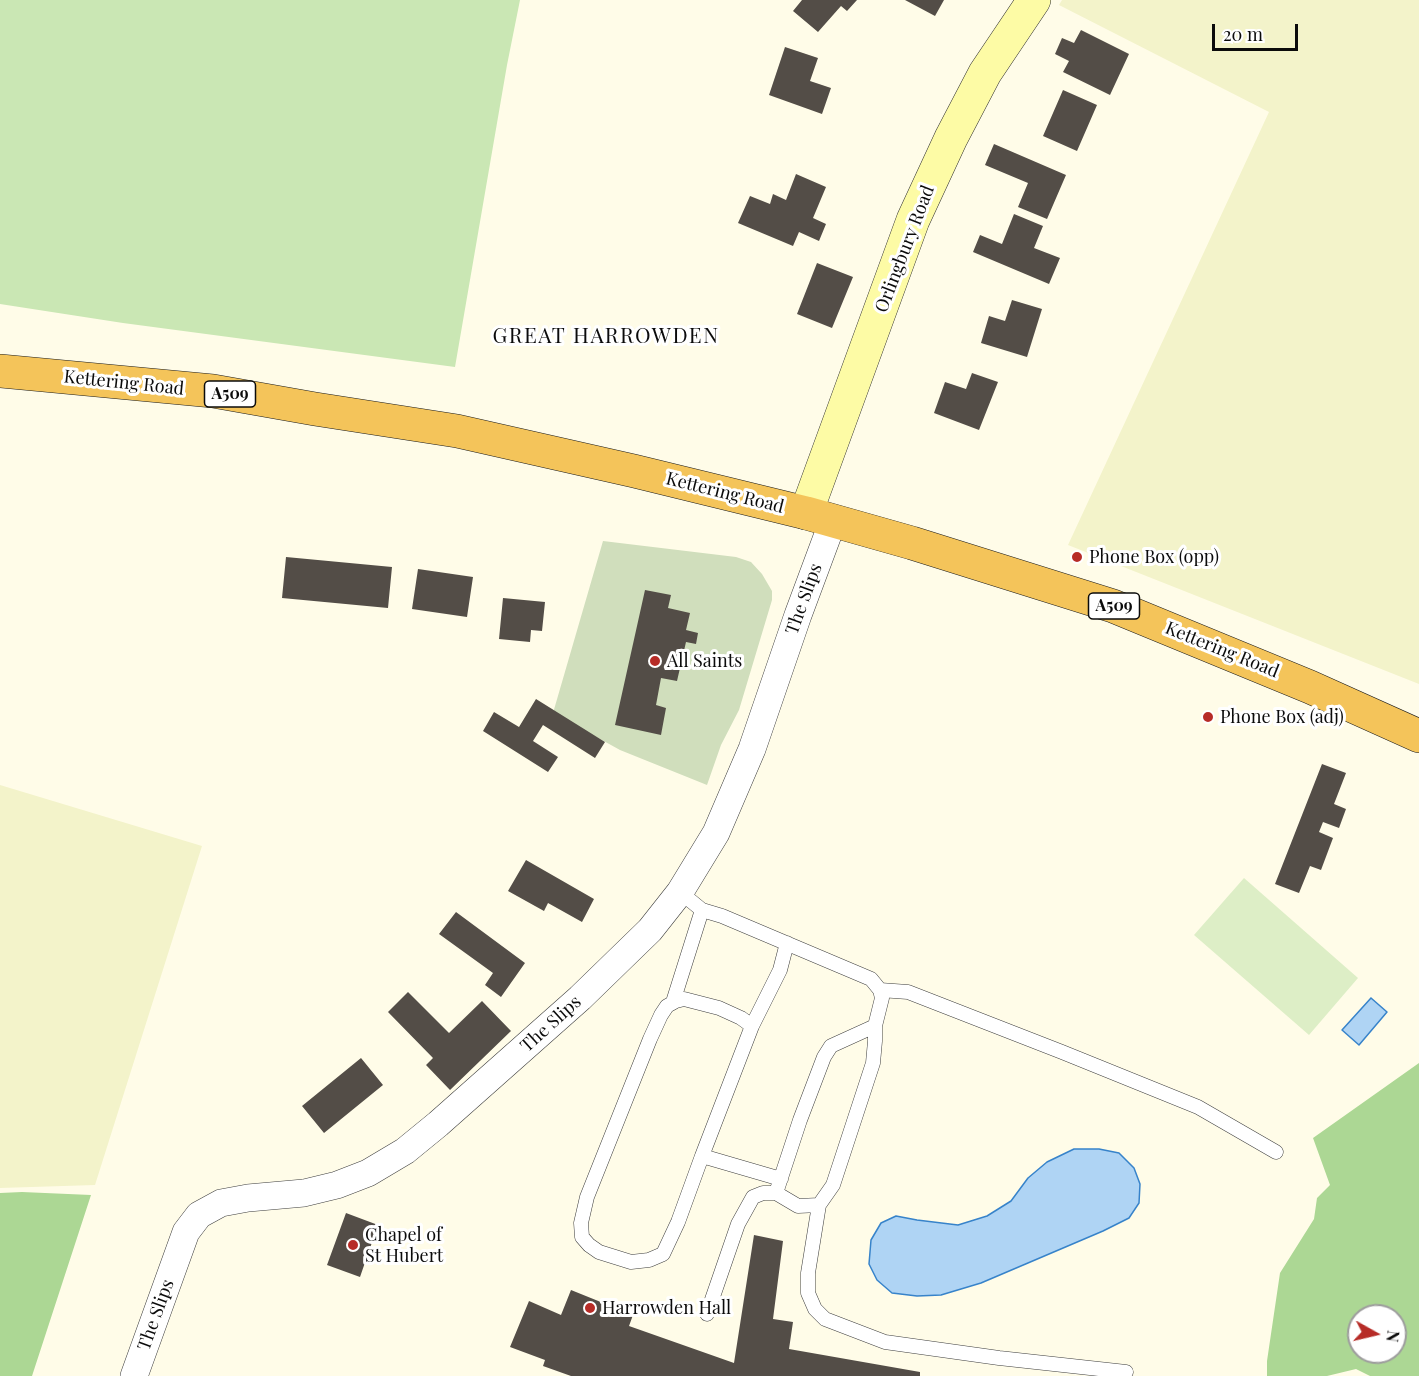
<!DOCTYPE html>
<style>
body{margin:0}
#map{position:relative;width:1419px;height:1376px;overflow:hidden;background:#fffce8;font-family:"Playfair Display",serif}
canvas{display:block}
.north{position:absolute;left:1347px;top:1304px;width:60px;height:60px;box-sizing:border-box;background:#fff;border:2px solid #9d9d9d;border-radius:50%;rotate:98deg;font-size:16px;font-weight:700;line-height:24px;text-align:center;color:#0b0b0b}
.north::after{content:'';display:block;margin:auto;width:21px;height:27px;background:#b72c27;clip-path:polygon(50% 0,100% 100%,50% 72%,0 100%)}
.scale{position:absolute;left:1212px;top:24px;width:86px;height:27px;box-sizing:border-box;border:3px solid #0b0b0b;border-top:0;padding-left:8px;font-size:18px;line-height:21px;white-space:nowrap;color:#0b0b0b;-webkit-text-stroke:4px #fff;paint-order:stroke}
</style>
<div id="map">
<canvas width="1419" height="1376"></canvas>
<div class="north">N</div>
<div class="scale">20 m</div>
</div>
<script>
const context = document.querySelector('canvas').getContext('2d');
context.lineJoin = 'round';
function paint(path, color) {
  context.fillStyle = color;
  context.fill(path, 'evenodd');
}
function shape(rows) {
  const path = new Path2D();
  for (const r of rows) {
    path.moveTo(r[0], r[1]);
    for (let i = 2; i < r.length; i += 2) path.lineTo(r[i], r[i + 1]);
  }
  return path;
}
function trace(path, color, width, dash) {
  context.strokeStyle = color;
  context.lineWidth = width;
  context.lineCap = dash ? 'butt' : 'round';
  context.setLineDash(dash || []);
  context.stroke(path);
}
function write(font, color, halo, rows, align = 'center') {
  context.font = font + ' "Playfair Display",serif';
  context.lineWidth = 6;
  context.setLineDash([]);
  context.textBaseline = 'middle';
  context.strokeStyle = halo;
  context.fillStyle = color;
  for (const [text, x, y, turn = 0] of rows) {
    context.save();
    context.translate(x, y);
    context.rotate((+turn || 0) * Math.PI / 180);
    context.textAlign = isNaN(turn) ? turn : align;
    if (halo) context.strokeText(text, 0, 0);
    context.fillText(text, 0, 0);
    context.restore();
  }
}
const farmland = shape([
 [1062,0,1419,0,1419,684,1068,545,1269,112,1059,5],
 [0,785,202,846,95,1185,0,1188]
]);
const green = shape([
 [0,0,520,0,507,65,455,367,123,323,0,304]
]);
const forest = shape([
 [1419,1063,1419,1376,1370,1376,1356,1369,1327,1376,1267,1376,1267,1361,1280,1273,1314,1219,1317,1198,1330,1185,1313,1138],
 [1359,1316,1395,1316,1395,1352,1359,1352],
 [22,1192,91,1195,32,1376,0,1376,0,1193]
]);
const cemetery = shape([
 [603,541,736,557,751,562,762,574,772,591,772,600,739,710,721,745,707,785,620,750,553,713]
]);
const pitch = shape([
 [1244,878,1358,978,1309,1035,1194,935]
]);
const water = shape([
 [1371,998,1387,1012,1359,1045,1342,1030,1371,998],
 [1074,1149,1099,1149,1119,1153,1134,1168,1140,1184,1139,1203,1129,1218,1103,1231,981,1283,941,1295,917,1296,892,1293,877,1280,869,1264,871,1240,881,1223,896,1216,917,1220,958,1225,987,1216,1011,1201,1028,1178,1047,1162,1074,1149]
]);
const building = shape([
 [802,0,857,0,847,11,841,6,818,32,793,11],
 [905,0,944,0,935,16],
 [1081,30,1129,54,1110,95,1063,72,1069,61,1055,54,1062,38,1074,43],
 [785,47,818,58,810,81,831,88,822,114,769,95],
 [1063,90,1097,105,1077,151,1043,136],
 [994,144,1066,175,1047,219,1018,207,1028,183,985,165],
 [796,174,826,187,813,218,826,224,819,241,799,232,793,246,738,223,750,196,770,204,773,194,786,200],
 [1014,214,1043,226,1034,248,1060,258,1049,284,973,252,980,235,1002,244],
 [817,263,853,277,832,328,797,314],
 [1012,300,1042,309,1027,357,981,343,989,316,1005,321],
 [972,373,998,382,979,430,934,413,945,382,966,389],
 [286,557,392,567,388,608,282,598],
 [418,569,473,577,467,617,412,609],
 [645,590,671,595,668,608,690,613,686,630,698,633,696,644,686,642,677,681,661,678,656,705,666,708,661,735,615,725],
 [503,598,545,602,542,631,531,630,530,642,499,639],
 [536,699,605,742,595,758,543,725,533,741,558,757,548,772,483,731,494,712,519,727],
 [1322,764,1346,773,1334,804,1346,809,1339,828,1323,822,1319,832,1333,838,1321,870,1310,866,1299,893,1275,884],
 [526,860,594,899,582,922,548,903,544,911,508,891],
 [456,912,525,963,501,997,485,985,493,973,439,934],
 [408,992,449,1033,482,1001,511,1031,450,1090,426,1065,433,1058,388,1012],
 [361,1058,383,1085,324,1133,302,1106],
 [346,1213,378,1225,360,1277,327,1265],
 [754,1235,783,1241,773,1319,793,1322,789,1349,920,1372,920,1376,571,1376,543,1366,545,1360,510,1347,529,1301,561,1315,571,1290,633,1315,629,1326,734,1363]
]);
const service = shape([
 [680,892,702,910,722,916,871,979,880,990,882,998,875,1026],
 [880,990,908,992,1062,1052,1198,1107,1276,1152],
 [673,1002,702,910],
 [752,1026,780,970,787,943],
 [875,1026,875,1041,873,1063,833,1185,819,1205,798,1206,776,1193,800,1120,824,1057,831,1046,875,1026],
 [702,1156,752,1026,741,1018,719,1008,684,999,676,1001,667,1006,661,1015,650,1039,587,1197,581,1223,582,1237,589,1245,599,1252,631,1262,649,1260,663,1254,678,1222,702,1156,781,1179],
 [819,1205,808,1273,808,1293,815,1309,825,1319,885,1342,999,1358,1126,1372],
 [707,1314,738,1224,753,1197,763,1193,776,1193]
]);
const minor = shape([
 [134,1376,186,1232,199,1215,221,1203,248,1198,304,1193,337,1185,368,1173,405,1151,438,1124,580,998,650,930,680,892,716,833,752,749,798,615,833,521]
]);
const secondary = shape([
 [806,513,913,220,951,138,985,73,1034,0]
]);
const trunk = shape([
 [0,371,213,391,315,409,457,431,634,471,806,513,912,543,1113,606,1310,687,1419,736]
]);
const markers = [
 [1077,557,6,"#b72c27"],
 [655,661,6,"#b72c27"],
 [1208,717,6,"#b72c27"],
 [353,1245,6,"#b72c27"],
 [590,1308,6,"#b72c27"]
];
const shields = [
 [230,394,51],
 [1114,606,51]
];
const shieldNames = [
 ["A509",230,394],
 ["A509",1114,606]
];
const streetNames = [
 ["Orlingbury Road",905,249,-69],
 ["Kettering Road",124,383,6],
 ["Kettering Road",725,493,14],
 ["The Slips",804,599,-70],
 ["Kettering Road",1222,650,22],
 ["The Slips",551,1024,-42],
 ["The Slips",156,1315,-70]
];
const poiNames = [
 ["Phone Box (opp)",1089,557],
 ["All Saints",667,661],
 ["Phone Box (adj)",1220,717],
 ["Chapel of",365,1235],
 ["St Hubert",365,1256],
 ["Harrowden Hall",602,1308]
];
const quarterNames = [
 ["GREAT HARROWDEN",606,336]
];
paint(farmland, '#f3f3ca');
paint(green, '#cae7b4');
paint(forest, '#acd794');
paint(cemetery, '#d0debc');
paint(pitch, '#ddeec6');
paint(water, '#afd4f4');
trace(water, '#3783ca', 1.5);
paint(building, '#534d47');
trace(service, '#3e3e3e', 15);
trace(minor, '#3e3e3e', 28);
trace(secondary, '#2d2d2d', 34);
trace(trunk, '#1c1c1c', 34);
trace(service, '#fff', 14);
trace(minor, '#fff', 27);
trace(secondary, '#fdfba5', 33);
trace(trunk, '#f4c45a', 33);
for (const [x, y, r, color] of markers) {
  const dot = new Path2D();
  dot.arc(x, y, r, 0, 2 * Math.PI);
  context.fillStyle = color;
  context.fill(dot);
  trace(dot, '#fff', 2);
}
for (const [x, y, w] of shields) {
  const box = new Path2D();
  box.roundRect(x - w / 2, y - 13, w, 26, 4.5);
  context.fillStyle = '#fff';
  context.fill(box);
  trace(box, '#0b0b0b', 1.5);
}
write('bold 16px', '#0b0b0b', null, shieldNames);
write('18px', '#0b0b0b', '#fff', streetNames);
write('18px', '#0b0b0b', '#fff', poiNames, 'left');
context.letterSpacing = '1.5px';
write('21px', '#0b0b0b', '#fff', quarterNames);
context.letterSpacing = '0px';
</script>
